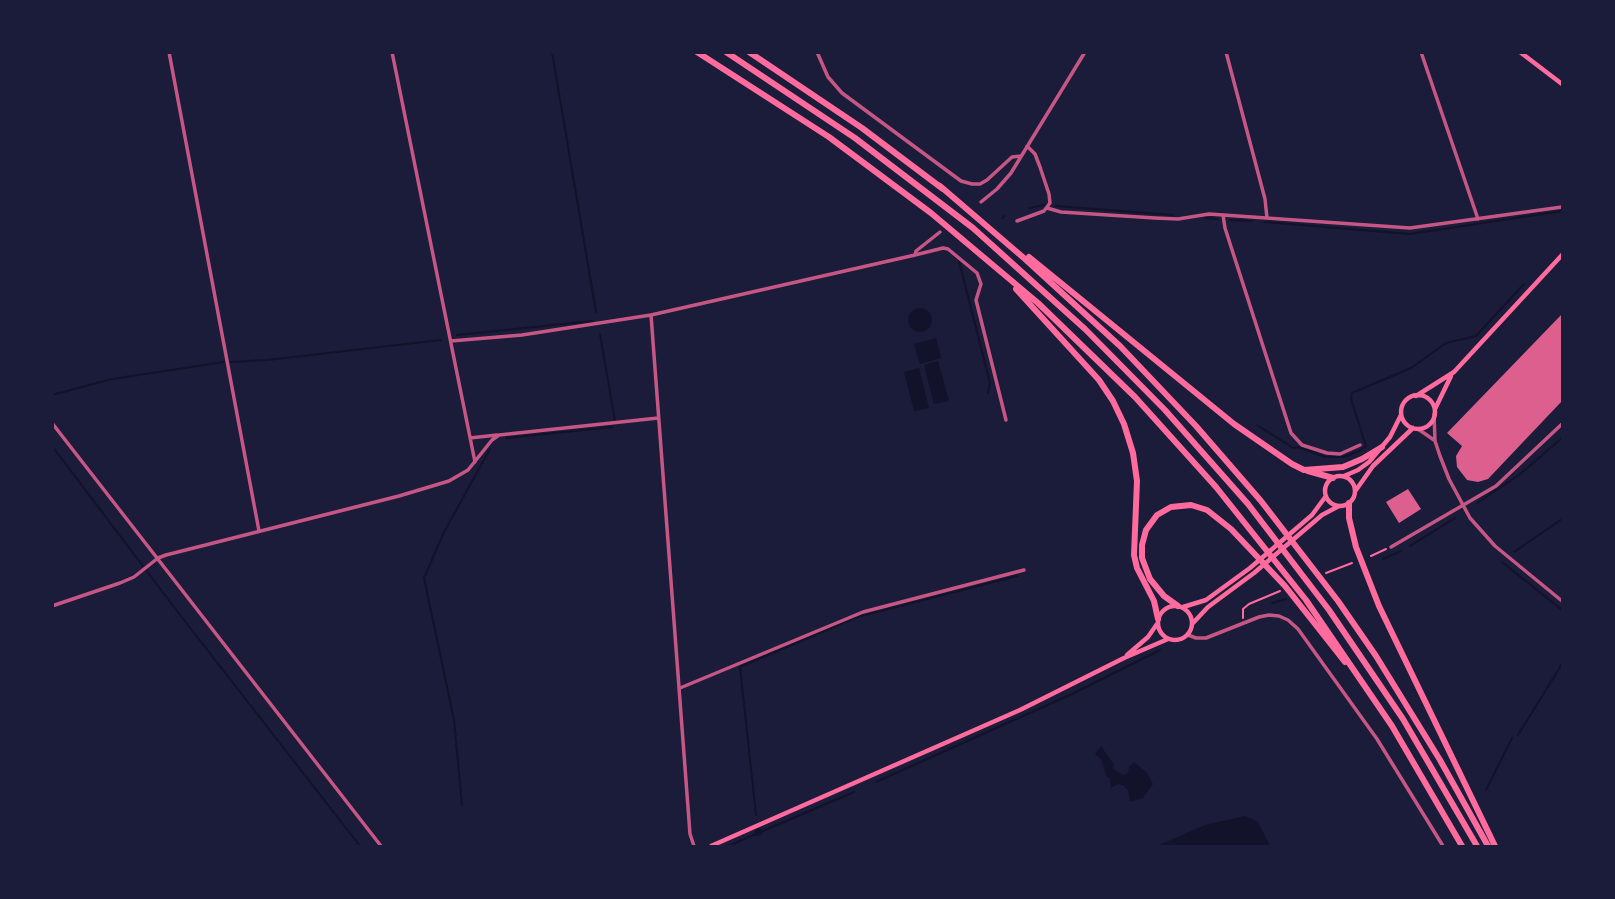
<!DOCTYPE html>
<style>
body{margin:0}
#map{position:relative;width:1615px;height:899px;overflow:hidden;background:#1b1b3a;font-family:"Crimson Pro",serif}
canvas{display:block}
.frame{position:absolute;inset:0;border:54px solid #1b1b3a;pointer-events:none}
</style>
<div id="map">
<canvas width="1615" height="899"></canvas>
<div class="frame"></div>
</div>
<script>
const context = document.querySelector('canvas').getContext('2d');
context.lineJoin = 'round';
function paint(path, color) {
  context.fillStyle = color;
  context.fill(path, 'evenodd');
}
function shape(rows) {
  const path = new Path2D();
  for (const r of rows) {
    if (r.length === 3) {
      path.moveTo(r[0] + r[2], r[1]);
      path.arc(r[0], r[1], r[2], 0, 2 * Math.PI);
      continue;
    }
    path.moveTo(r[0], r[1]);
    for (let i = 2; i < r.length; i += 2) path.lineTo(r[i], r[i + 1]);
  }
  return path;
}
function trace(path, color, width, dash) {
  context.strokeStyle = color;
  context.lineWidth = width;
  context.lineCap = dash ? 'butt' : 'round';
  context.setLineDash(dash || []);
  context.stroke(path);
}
const water = shape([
 [920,320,12],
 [936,338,941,358,920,364,914,344],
 [938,361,949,401,934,404,924,365],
 [919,368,929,408,914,411,904,372],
 [1101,746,1114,765,1113,769,1123,775,1128,773,1129,767,1134,762,1147,773,1153,784,1143,798,1130,802,1128,790,1123,785,1118,784,1111,788,1110,778,1107,777,1101,759,1095,754],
 [1245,816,1258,822,1270,846,1157,846,1205,825]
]);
const stream = shape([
 [552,52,596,312],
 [1056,206,1173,215],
 [1029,208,1045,205],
 [1002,218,1005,216],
 [1205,218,1217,219],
 [1230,220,1252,221],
 [1265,222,1410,234,1562,211],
 [959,261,990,383,988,393],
 [600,334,615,421],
 [457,335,592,321],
 [230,362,267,360,441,340],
 [52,395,112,379,224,362],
 [1257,425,1293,448,1298,447,1325,457,1344,457,1359,451,1366,446,1351,399,1352,393,1411,368,1446,343,1476,336,1524,284],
 [506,438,613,427],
 [52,446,177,611,360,846],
 [1477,503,1519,475,1562,438],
 [1410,546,1455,518],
 [1514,552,1562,519],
 [1383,559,1401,551],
 [1502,562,1562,610],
 [1272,603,1286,599],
 [1518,735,1562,664],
 [876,782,1072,694,1160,650],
 [1486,790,1512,738],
 [462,805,454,720,424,578,444,532,490,449],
 [756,815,740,667,857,617,1017,576],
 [728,846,854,792]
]);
const canal = shape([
 [758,832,759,832]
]);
const building = shape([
 [1562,314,1562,401,1488,479,1478,482,1467,480,1457,467,1456,456,1462,446,1447,433],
 [1408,489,1421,509,1399,523,1386,502]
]);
const path = shape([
 [1371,556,1386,549],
 [1326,573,1352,563],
 [1243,618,1243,609,1249,604,1280,591]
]);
const minor = shape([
 [169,52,259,531],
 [392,52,475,462],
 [817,52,828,77,842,93,961,181,972,184,980,184,987,180,1012,157,1021,156],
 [1226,52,1265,199,1267,218],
 [1421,52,1478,219],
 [981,202,997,189,1011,173,1085,52],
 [1047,208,1061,212,1155,218,1178,219,1209,214,1410,228,1562,207],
 [1223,215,1225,228,1291,433,1302,445,1327,453,1340,454,1360,445],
 [1017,221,1044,211,1050,203,1049,194,1040,167,1035,154,1027,146],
 [915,255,943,248,948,249,977,273,981,284,976,300,1006,420],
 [651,315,690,834,694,846],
 [451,341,522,335,651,315,915,255,916,251,940,232],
 [1434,414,1435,441,1440,456,1449,479,1470,518,1495,546,1562,601],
 [52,423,381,846],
 [1418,429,1434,440],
 [470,438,497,435],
 [1391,547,1496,486,1562,424],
 [52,606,120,583,134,577,158,558,166,555,399,496,449,481,468,470,492,440,499,435,658,418],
 [1188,635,1196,638,1206,638,1259,617,1269,615,1279,616,1288,620,1298,629,1377,739,1443,846],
 [680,688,863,612,1024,570]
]);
const secondary = shape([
 [1520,52,1562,84],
 [1418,412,17],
 [1416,396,1454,372,1562,255],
 [1435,409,1451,376],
 [1340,491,15],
 [1344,476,1358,470,1369,462,1390,437,1401,415],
 [1356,490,1373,466,1413,428],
 [1175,623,17],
 [1183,607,1206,600,1250,568,1312,515,1326,496],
 [1193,623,1208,607,1254,573,1322,515,1339,506],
 [1127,655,1148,637,1157,624],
 [711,846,1020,710,1124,658,1168,639]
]);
const motorway = shape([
 [697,52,829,137,931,213,1038,303,1135,397,1216,487,1306,600,1392,726,1462,846],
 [726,52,855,138,973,228,1085,329,1165,410,1248,504,1329,610,1403,719,1477,846],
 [749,52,862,128,943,189],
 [940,186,1025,259,1120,346,1196,426,1261,501,1338,601,1376,656,1440,760,1488,846],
 [1029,257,1234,424,1292,464,1304,470,1343,467,1362,459,1382,447],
 [1016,289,1099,380,1113,401,1124,424,1133,453,1137,481,1134,555,1137,568,1154,601,1158,619],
 [1308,471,1333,478],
 [1349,503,1349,518,1356,547,1379,606,1495,846],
 [1178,606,1164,596,1150,579,1142,558,1142,545,1146,530,1157,515,1171,507,1191,505,1207,510,1231,529,1285,586,1345,662]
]);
paint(water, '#12122b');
trace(stream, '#12122b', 2);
trace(canal, '#12122b', 7);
paint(building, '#dd5f8e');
trace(path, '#ff6b9d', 2);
trace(minor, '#c65784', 3.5);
trace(secondary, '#ff6b9d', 4.5);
trace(motorway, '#ff6b9d', 6);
</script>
